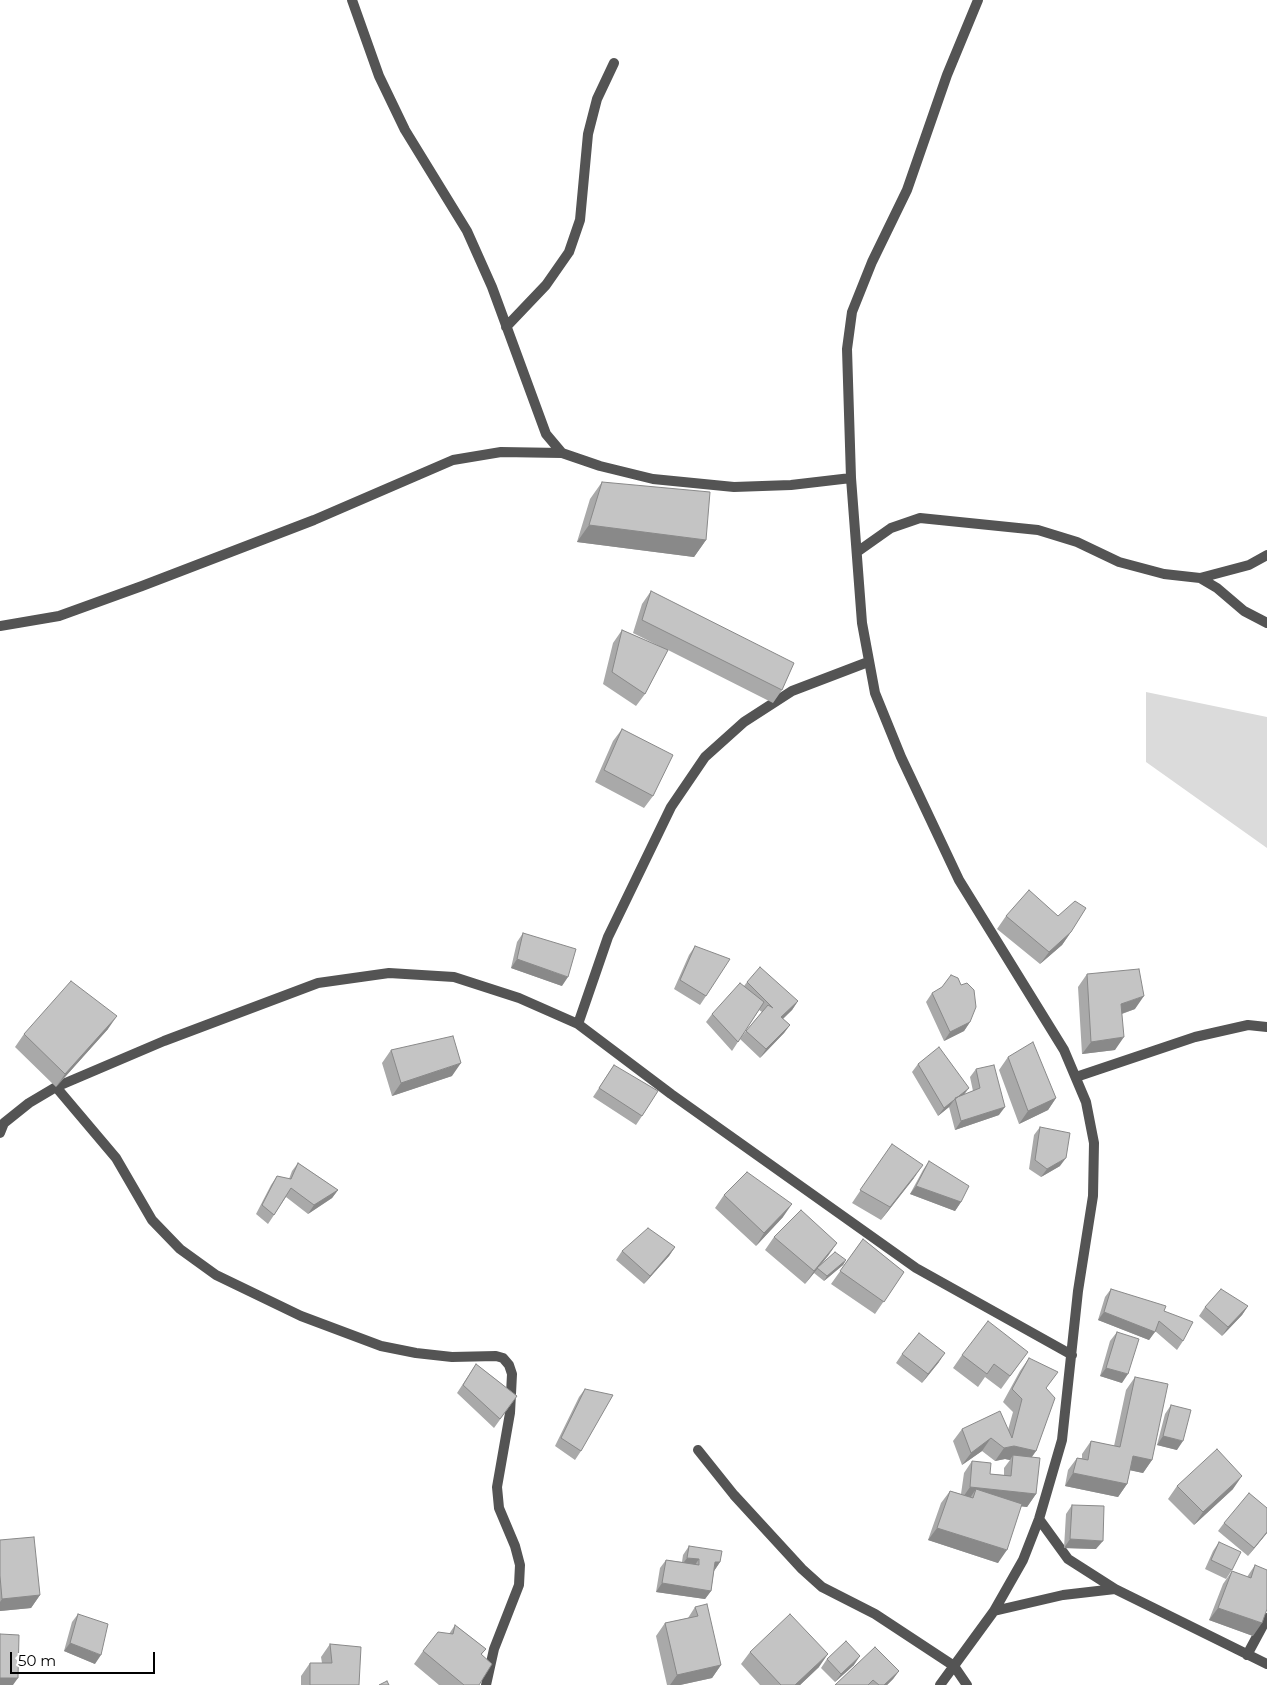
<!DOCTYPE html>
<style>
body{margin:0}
#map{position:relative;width:1267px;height:1685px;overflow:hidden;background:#fff;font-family:Montserrat,sans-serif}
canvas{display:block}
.scale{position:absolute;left:10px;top:1652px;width:145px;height:22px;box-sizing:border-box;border:2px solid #000;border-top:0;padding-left:6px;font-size:15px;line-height:18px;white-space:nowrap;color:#000;-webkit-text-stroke:4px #fff;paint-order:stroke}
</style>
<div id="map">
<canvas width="1267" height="1685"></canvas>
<div class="scale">50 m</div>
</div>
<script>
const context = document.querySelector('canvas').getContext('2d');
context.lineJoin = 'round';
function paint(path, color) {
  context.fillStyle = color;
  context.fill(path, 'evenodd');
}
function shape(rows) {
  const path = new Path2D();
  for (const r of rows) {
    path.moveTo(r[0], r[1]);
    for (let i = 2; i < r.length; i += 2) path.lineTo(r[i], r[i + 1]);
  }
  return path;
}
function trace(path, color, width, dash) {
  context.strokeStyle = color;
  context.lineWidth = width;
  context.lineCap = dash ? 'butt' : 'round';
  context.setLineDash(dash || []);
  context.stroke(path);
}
const green = shape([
 [1146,692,1267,717,1267,848,1146,762]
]);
const minor = shape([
 [352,0,379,76,405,130,467,231,492,287,546,434,562,453],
 [506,327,546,285,569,252,580,220,588,134,597,99,614,63],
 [857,552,891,528,920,518,1038,530,1077,542,1119,562,1164,574,1200,578,1217,588,1244,611,1267,623],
 [1200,578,1249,565,1267,555],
 [0,626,59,616,142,586,314,520,453,460,501,452,562,453,600,466,653,479,734,487,791,485,851,478],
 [578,1024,608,937,671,807,705,757,744,722,792,691,868,662],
 [1076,1077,1195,1037,1248,1025,1267,1027],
 [56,1087,116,1158,152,1220,180,1249,216,1275,301,1316,381,1346,416,1353,452,1357,496,1356,503,1358,509,1365,512,1374,510,1413,497,1487,499,1508,515,1546,520,1565,519,1585,494,1649,486,1685],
 [0,1133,4,1123,29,1103,56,1087,164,1041,318,983,389,973,454,977,519,998,578,1024,671,1094,916,1268,1072,1355],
 [698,1450,734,1495,802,1569,822,1587,875,1614,954,1666,967,1685],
 [1039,1519,1068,1559,1115,1589],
 [994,1611,1063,1595,1115,1589,1267,1664],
 [1247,1655,1267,1618],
 [940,1685,994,1611,1023,1560,1039,1519,1062,1440,1078,1291,1093,1196,1094,1143,1086,1102,1064,1050,959,880,901,757,875,693,862,623,851,478,847,349,852,312,872,262,907,190,947,75,978,0]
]);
const wall = shape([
 [602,482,706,540,694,557,577,542,590,499],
 [651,591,782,690,773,703,668,650,645,694,636,706,603,684,613,643,622,630,661,647,633,633,642,604],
 [622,729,653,796,644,808,595,782,613,741],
 [1006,916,1071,932,1062,945,1040,964,997,929],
 [523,933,562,986,511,968,517,942],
 [695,946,706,996,700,1005,674,989,689,955],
 [1087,974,1135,1009,1122,1014,1115,1050,1082,1054,1078,987],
 [747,982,798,1001,792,1010,783,1019,790,1025,784,1033,760,1058,740,1039,746,1031,762,1012,759,1010,732,1051,706,1022,712,1014,744,986],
 [932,993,970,1022,964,1031,944,1041,926,1002],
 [108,1029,56,1087,15,1047,24,1034],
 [391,1050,452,1076,392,1096,382,1063],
 [1008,1057,1056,1098,1048,1110,1019,1124,999,1070],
 [918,1064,964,1095,973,1091,970,1077,976,1069,999,1115,955,1130,949,1107,938,1116,912,1072],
 [614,1065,642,1116,636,1125,593,1097],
 [1040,1127,1060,1166,1041,1177,1029,1169,1034,1135],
 [883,1157,914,1178,881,1220,852,1203],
 [929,1161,961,1202,955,1211,910,1194,923,1170],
 [298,1163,338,1190,332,1198,308,1214,286,1197,268,1224,256,1214,271,1185,277,1176,289,1179,292,1171],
 [724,1195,783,1217,756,1246,715,1208],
 [774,1237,837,1243,820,1265,846,1260,843,1265,824,1281,814,1273,805,1284,765,1250],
 [863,1239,904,1272,875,1314,831,1284],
 [675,1247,669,1256,644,1284,616,1260,622,1251],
 [1111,1289,1164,1311,1183,1341,1177,1350,1155,1331,1149,1340,1098,1320,1105,1297],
 [1248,1306,1242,1315,1222,1336,1199,1316,1205,1307],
 [1117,1332,1122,1383,1100,1376,1110,1341],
 [902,1354,939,1362,922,1383,896,1363],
 [962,1355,1019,1364,1001,1389,985,1377,978,1387,953,1368],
 [1029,1358,1046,1388,1036,1451,1032,1457,1036,1494,1027,1507,1021,1506,998,1563,928,1540,941,1503,950,1491,961,1494,964,1473,972,1461,990,1474,1004,1475,1004,1468,1010,1460,1005,1459,995,1461,982,1451,962,1465,953,1441,962,1429,1008,1430,1013,1412,1003,1402,1020,1371],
 [476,1364,517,1396,494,1428,457,1393],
 [1135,1377,1152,1460,1143,1473,1130,1470,1127,1484,1118,1497,1065,1486,1068,1470,1077,1458,1082,1458,1082,1454,1091,1441,1114,1446,1126,1390],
 [585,1389,581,1451,575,1460,555,1446,579,1397],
 [1171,1405,1177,1450,1157,1445,1165,1414],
 [1177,1486,1233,1489,1194,1525,1168,1499],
 [1072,1505,1096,1549,1064,1548,1066,1514],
 [1224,1523,1267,1533,1248,1556,1218,1531],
 [0,1540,40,1595,31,1608,0,1611],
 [1219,1542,1232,1570,1226,1579,1205,1569,1213,1551],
 [689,1546,720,1562,714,1571,711,1591,705,1599,656,1592,660,1568,666,1560,682,1562,683,1555],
 [1255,1565,1253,1636,1209,1620,1223,1584,1232,1571,1247,1577],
 [695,1607,721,1665,712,1678,680,1685,667,1685,656,1636,665,1623,688,1618],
 [78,1614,95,1664,64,1651,72,1622],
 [455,1625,486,1649,482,1654,479,1685,439,1685,414,1664,423,1651,449,1634],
 [330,1644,359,1685,301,1685,301,1676,310,1663,322,1663,321,1657],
 [750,1652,819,1667,800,1685,760,1685,741,1664],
 [827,1659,854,1665,835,1682,821,1668],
 [899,1671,893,1679,887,1685,835,1685]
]);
const shadedWall = shape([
 [589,525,706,540,694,557,577,542],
 [1071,932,1062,945,1040,964,1049,952],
 [517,959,568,977,562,986,511,968],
 [1144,996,1135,1009,1112,1017,1121,1004],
 [798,1001,792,1010,775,1026,781,1017],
 [117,1016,108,1029,56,1087,65,1074],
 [970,1022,964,1031,944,1041,950,1032],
 [790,1025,784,1033,760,1058,766,1049],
 [1124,1037,1115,1050,1082,1054,1091,1042],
 [461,1063,452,1076,392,1096,401,1083],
 [969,1088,963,1096,955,1099],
 [1056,1098,1048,1110,1019,1124,1028,1111],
 [955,1099,949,1107,938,1116,944,1108],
 [1005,1107,999,1115,955,1130,961,1121],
 [1066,1158,1060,1166,1041,1177,1047,1169],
 [923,1165,914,1178,881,1220,890,1207],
 [916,1186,961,1202,955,1211,910,1194],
 [338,1190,332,1198,308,1214,314,1205],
 [792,1204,783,1217,756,1246,764,1233],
 [837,1243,828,1256,805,1284,814,1271],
 [675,1247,669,1256,644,1284,650,1276],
 [846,1260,843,1265,824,1281,827,1276],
 [1248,1306,1242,1315,1222,1336,1228,1327],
 [1104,1312,1155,1332,1149,1340,1098,1320],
 [945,1353,939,1362,922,1383,928,1374],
 [1106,1368,1128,1374,1122,1383,1100,1376],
 [1163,1436,1183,1441,1177,1450,1157,1445],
 [991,1438,982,1451,962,1465,971,1453],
 [1014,1446,1036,1451,1027,1463,1013,1455,1010,1460,1005,1459,995,1461,1004,1448],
 [1133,1456,1152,1460,1143,1473,1124,1469],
 [1073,1473,1127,1484,1118,1497,1065,1486],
 [1242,1476,1233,1489,1194,1525,1203,1512],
 [970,1487,1036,1494,1027,1507,971,1501,973,1498,976,1489,968,1501,961,1500],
 [937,1528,1007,1550,998,1563,928,1540],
 [1267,1532,1267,1533,1248,1556,1254,1548],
 [1070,1539,1103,1541,1096,1549,1064,1548],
 [687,1558,699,1559,693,1568,681,1566],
 [715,1562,720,1562,714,1571],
 [662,1583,711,1591,705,1599,656,1592],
 [40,1595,31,1608,0,1611,0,1602,2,1599],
 [1218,1608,1262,1623,1253,1636,1209,1620],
 [70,1643,101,1655,95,1664,64,1651],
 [828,1654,819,1667,800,1685,795,1685],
 [860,1656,854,1665,835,1682,841,1674],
 [721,1665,712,1678,680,1685,670,1685,677,1675],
 [899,1671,893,1679,887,1685,884,1685],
 [0,1678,18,1678,13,1685,0,1685]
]);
const building = shape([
 [602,482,710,492,706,540,589,525,602,482],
 [651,591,794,663,782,690,642,620,651,591],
 [622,630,668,650,645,694,612,672,622,630],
 [622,729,673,755,653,796,604,770,622,729],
 [1029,890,1058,916,1075,901,1086,908,1071,932,1049,952,1006,916,1029,890],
 [523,933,576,949,568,977,517,959,523,933],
 [695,946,730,959,706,996,680,980,695,946],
 [760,967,798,1001,781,1017,790,1025,766,1049,746,1031,768,1005,773,1008,747,982,760,967],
 [1139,969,1144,996,1121,1004,1124,1037,1091,1042,1087,974,1139,969],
 [951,975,958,978,961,985,967,983,974,990,976,1007,970,1022,950,1032,932,993,942,987,951,975],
 [71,981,117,1016,65,1074,24,1034,71,981],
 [740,983,764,1002,738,1042,712,1014,740,983],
 [453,1036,461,1063,401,1083,391,1050,453,1036],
 [1033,1042,1056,1098,1028,1111,1008,1057,1033,1042],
 [939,1047,969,1088,944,1108,918,1064,939,1047],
 [614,1065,658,1091,642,1116,599,1088,614,1065],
 [994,1065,1005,1107,961,1121,955,1098,980,1088,976,1069,994,1065],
 [1040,1127,1070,1133,1066,1158,1047,1169,1035,1160,1040,1127],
 [892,1144,923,1165,890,1207,860,1190,892,1144],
 [929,1161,969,1186,961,1202,916,1186,929,1161],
 [298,1163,338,1190,314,1205,291,1188,274,1215,262,1205,277,1176,291,1179,298,1163],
 [747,1172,792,1204,764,1233,724,1195,747,1172],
 [801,1210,837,1243,814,1271,774,1237,801,1210],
 [648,1228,675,1247,650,1276,622,1251,648,1228],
 [863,1239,904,1272,884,1302,840,1271,863,1239],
 [835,1252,846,1260,827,1276,817,1268,835,1252],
 [1111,1289,1166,1306,1164,1311,1193,1322,1183,1341,1159,1321,1155,1332,1104,1312,1111,1289],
 [1221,1289,1248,1306,1228,1327,1205,1307,1221,1289],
 [988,1321,1028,1352,1010,1376,994,1364,987,1374,962,1355,988,1321],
 [1117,1332,1139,1339,1128,1374,1106,1368,1117,1332],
 [919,1333,945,1353,928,1374,902,1354,919,1333],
 [1029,1358,1058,1372,1046,1388,1055,1398,1036,1451,1014,1446,1004,1448,991,1438,971,1453,962,1429,1000,1411,1012,1438,1022,1399,1012,1389,1029,1358],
 [476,1364,517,1396,500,1419,463,1385,476,1364],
 [1135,1377,1168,1384,1152,1460,1133,1456,1127,1484,1073,1473,1077,1458,1088,1460,1091,1441,1120,1447,1135,1377],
 [585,1389,613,1395,581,1451,561,1438,585,1389],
 [1171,1405,1191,1410,1183,1441,1163,1436,1171,1405],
 [1217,1449,1242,1476,1203,1512,1177,1486,1217,1449],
 [1013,1455,1040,1458,1036,1494,970,1487,972,1461,991,1463,990,1474,1011,1476,1013,1455],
 [976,1489,1022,1504,1007,1550,937,1528,950,1491,973,1498,976,1489],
 [1249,1493,1267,1508,1267,1532,1254,1548,1224,1523,1249,1493],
 [1072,1505,1104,1506,1103,1541,1070,1539,1072,1505],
 [34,1537,40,1595,2,1599,0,1576,0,1540,34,1537],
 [1219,1542,1241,1552,1232,1570,1211,1560,1219,1542],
 [689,1546,722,1551,720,1562,715,1562,711,1591,662,1583,666,1560,699,1565,699,1559,687,1558,689,1546],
 [1255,1565,1267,1570,1267,1609,1262,1623,1218,1608,1232,1571,1251,1578,1255,1565],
 [707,1604,721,1665,677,1675,665,1623,698,1616,695,1607,707,1604],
 [78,1614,108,1624,101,1655,70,1643,78,1614],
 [790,1614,828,1654,795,1685,781,1685,750,1652,790,1614],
 [455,1625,486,1649,481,1654,492,1664,479,1685,464,1685,423,1651,438,1632,453,1634,455,1625],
 [0,1634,19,1635,18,1678,0,1678,0,1634],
 [846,1641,860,1656,841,1674,827,1659,846,1641],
 [330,1644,361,1647,359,1685,310,1685,310,1663,332,1663,330,1644],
 [875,1647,899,1671,884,1685,879,1685,873,1680,868,1685,835,1685,875,1647],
 [387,1681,389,1685,379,1685,387,1681]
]);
paint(green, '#dbdbdb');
trace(minor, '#545454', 10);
paint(wall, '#a9a9a9');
paint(shadedWall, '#898989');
paint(building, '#c4c4c4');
trace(building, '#898989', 1);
</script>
